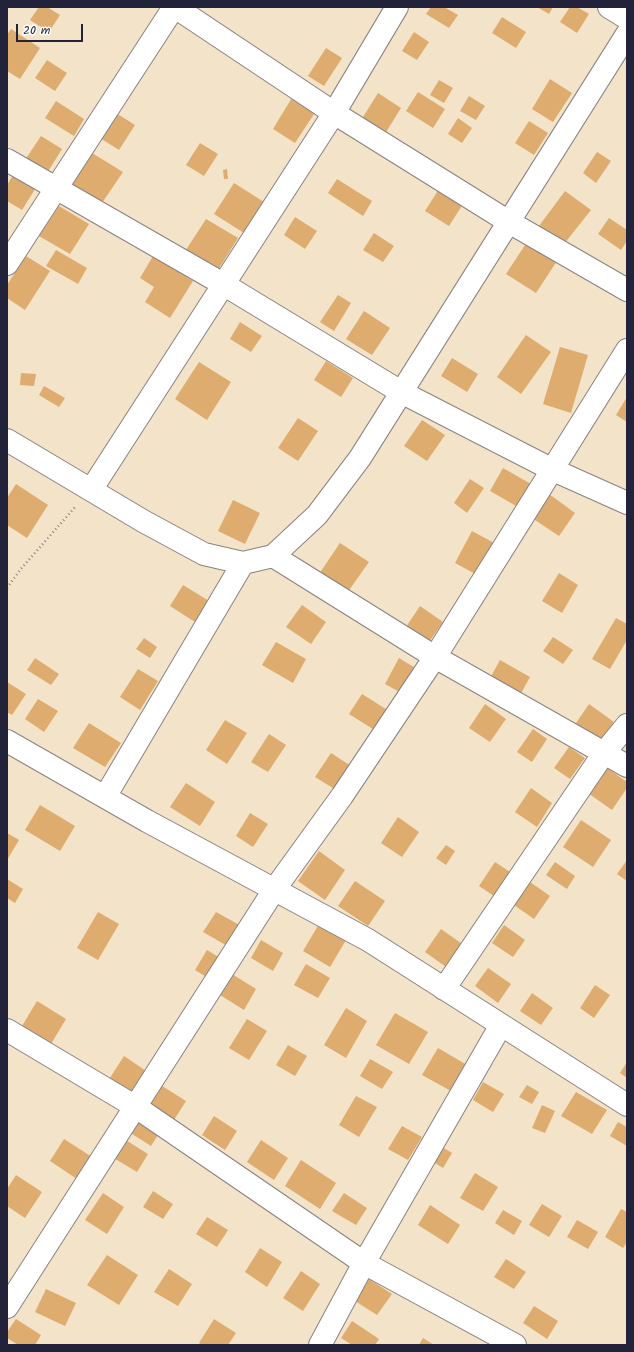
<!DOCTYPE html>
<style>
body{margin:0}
#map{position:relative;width:634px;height:1352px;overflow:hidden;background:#f3e3c8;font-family:Kalam,sans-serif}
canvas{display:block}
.frame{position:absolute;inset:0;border:8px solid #22223b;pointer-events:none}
.scale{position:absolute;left:16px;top:24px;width:67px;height:18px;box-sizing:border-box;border:2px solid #22223b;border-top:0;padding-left:5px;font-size:12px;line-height:14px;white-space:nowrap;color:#22223b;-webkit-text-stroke:3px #fff;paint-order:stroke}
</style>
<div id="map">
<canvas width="634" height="1352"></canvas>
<div class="frame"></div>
<div class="scale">20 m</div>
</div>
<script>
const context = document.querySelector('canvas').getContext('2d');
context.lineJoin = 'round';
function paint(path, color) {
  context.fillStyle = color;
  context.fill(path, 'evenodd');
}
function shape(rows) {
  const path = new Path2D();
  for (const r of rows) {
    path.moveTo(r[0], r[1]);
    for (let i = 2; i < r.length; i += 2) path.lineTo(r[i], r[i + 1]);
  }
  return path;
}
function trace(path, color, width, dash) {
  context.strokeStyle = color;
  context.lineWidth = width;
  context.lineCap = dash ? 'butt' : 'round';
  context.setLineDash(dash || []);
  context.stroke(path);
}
const building = shape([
 [39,7,47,7,60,15,49,32,30,20],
 [431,7,444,7,458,15,449,28,426,14],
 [537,7,553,7,549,14],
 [570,7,577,7,589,14,577,33,560,22],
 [502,17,526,32,516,48,492,33],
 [11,29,40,48,20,79,7,71,7,35],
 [414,32,429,42,417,60,402,51],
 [326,48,342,58,324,86,308,76],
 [47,60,67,73,55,91,35,78],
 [550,79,572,93,553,122,532,109],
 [439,80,453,88,444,103,430,95],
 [418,92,445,109,433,128,406,111],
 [378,93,401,108,383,137,360,122],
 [293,96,316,111,295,143,273,129],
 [469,96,485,106,476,120,460,111],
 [56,101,84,119,74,136,45,118],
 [116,113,135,125,119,150,100,138],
 [458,118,472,128,462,143,448,134],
 [529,121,548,133,534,155,515,143],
 [41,136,62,149,47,173,25,160],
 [200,143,218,154,204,176,186,165],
 [597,152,611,161,596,183,583,173],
 [92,153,123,172,102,203,72,184],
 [227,169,228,179,224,179,223,170],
 [15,172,37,186,22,210,7,201,7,185],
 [337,179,372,201,363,216,328,193],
 [234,183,264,202,244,233,214,214],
 [439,189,463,204,449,226,425,211],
 [565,191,591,210,564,244,539,226],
 [59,206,89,224,70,254,39,236],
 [295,217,317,231,305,249,284,235],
 [609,218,627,230,627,241,621,250,598,234],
 [206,219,238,238,216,273,184,253],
 [374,233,394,246,383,262,363,250],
 [527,242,557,261,536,293,506,274],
 [56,250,87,268,78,284,46,266],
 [26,256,50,271,25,310,7,298,7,285],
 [153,256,193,281,170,318,145,302,154,287,140,278],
 [338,295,351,303,334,331,320,322],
 [364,311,390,328,372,355,346,339],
 [240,322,262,336,251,352,230,339],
 [526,335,551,352,521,394,497,377],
 [560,347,588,355,571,413,543,404],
 [452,358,478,374,467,392,441,376],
 [326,361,353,378,341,397,314,380],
 [199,362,231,382,207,420,175,399],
 [21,373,36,374,34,386,20,385],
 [44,386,65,398,59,407,39,395],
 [627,397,627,422,616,415],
 [298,418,318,431,298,461,278,448],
 [422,420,445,435,427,461,404,446],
 [503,468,531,484,518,507,490,491],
 [470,479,484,488,467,513,454,503],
 [16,484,48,505,27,538,7,525,7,498],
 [549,494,575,513,559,536,532,518],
 [233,500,260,513,245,544,218,531],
 [472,531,496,544,479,576,455,563],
 [340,543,369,562,347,593,319,574],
 [559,573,578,585,562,613,542,601],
 [183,585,209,601,195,622,170,606],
 [302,605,326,622,311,644,286,627],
 [420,606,443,622,429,642,406,627],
 [616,618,627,624,627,640,610,669,592,659],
 [553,637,573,650,563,664,543,651],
 [144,638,157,647,150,658,136,649],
 [276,642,306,659,293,683,262,665],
 [35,658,59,674,51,685,27,670],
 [399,658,417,669,403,694,385,684],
 [500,660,530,677,519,697,489,680],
 [138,669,158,681,140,710,120,697],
 [7,682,26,694,12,715,7,712],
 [362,694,389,711,376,731,349,714],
 [38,699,58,711,44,732,25,719],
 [485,704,506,719,490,742,469,728],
 [589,704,614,722,599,743,574,726],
 [225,720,247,733,227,764,206,750],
 [89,723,121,743,105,767,73,748],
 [533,729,547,739,532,762,517,752],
 [269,734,286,745,268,772,251,762],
 [569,747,585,758,570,779,554,768],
 [331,753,351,766,336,790,315,777],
 [603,765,627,782,627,788,612,810,585,791],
 [186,783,215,802,200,826,170,807],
 [531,788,552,803,537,827,515,812],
 [40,805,75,826,60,851,25,830],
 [250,813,268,824,253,847,236,836],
 [398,817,419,832,402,857,381,843],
 [581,820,611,840,593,867,563,847],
 [7,833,19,840,7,860],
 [446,845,455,851,446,865,436,858],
 [319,851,345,870,325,900,298,881],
 [627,860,627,881,617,874],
 [495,862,513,874,497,898,479,886],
 [555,862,575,876,567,889,546,875],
 [7,879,23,889,15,903,7,898],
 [355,881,385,901,368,926,338,906],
 [530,882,550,896,534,919,514,905],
 [98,912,119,924,98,960,77,948],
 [216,912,243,927,231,948,203,932],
 [319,924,346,940,330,967,303,951],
 [504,925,525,940,513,957,492,943],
 [441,929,465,946,449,969,425,952],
 [261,940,283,953,273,971,251,958],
 [207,950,220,958,208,978,195,970],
 [306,964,330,978,318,998,294,985],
 [488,968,511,984,498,1003,475,986],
 [232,974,256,989,244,1010,220,995],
 [595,985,610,995,594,1018,580,1008],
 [532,993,553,1008,541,1025,520,1011],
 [37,1001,66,1019,51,1044,22,1026],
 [346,1008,367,1021,346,1058,324,1045],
 [395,1013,428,1032,409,1064,376,1045],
 [247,1019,267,1031,249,1060,229,1048],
 [288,1045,307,1056,295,1076,276,1065],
 [438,1048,467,1065,451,1091,422,1075],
 [124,1056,149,1073,133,1097,108,1081],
 [370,1059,393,1072,382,1089,360,1076],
 [627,1062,627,1078,620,1073],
 [483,1082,504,1094,493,1112,473,1100],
 [527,1085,539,1092,532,1104,519,1097],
 [162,1086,186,1101,174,1120,150,1105],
 [576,1092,607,1110,592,1134,561,1116],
 [356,1096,377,1107,359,1137,339,1125],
 [542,1105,555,1111,545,1133,532,1128],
 [214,1116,237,1131,225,1150,202,1135],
 [136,1121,158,1135,151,1146,129,1132],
 [618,1122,627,1127,627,1146,610,1136],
 [402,1126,422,1137,408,1160,388,1149],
 [64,1139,92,1157,77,1179,50,1161],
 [124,1139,148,1154,137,1172,112,1157],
 [261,1140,288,1158,274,1180,247,1162],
 [439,1145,452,1153,443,1168,430,1160],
 [301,1160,336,1183,320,1209,285,1186],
 [475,1173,498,1187,483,1211,460,1198],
 [16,1175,42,1192,25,1218,7,1206,7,1189],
 [153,1191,173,1204,163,1219,143,1207],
 [103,1193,124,1207,107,1234,85,1220],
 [344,1193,367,1208,356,1225,332,1211],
 [542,1204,562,1216,549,1237,529,1225],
 [430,1205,460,1225,448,1244,418,1225],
 [621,1209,627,1212,627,1242,623,1248,605,1237],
 [503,1210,522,1221,514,1235,495,1223],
 [207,1217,228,1230,217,1247,196,1234],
 [577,1220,598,1232,588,1249,567,1237],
 [260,1248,282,1262,267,1287,245,1272],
 [107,1255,138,1275,119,1305,87,1285],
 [506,1259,526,1272,514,1289,494,1277],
 [169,1269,192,1284,178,1306,154,1292],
 [301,1271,320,1284,303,1311,283,1298],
 [369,1279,392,1294,377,1315,355,1301],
 [46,1289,76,1303,65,1326,35,1312],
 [534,1306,558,1321,547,1339,523,1323],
 [16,1319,41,1335,35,1345,18,1345,7,1338,7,1332],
 [214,1319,236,1333,228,1345,201,1345,199,1343],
 [352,1321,379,1339,375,1345,352,1345,341,1338],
 [423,1338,434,1345,419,1345]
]);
const path = shape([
 [7,588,20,570,76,506]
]);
const minor = shape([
 [175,7,334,113,509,222,627,290],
 [609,7,627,18],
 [7,160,223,284,401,392,551,469,627,503],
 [7,264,174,7],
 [7,440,143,521,204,554,243,563,273,556,317,515,360,458,627,34],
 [91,490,334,113,397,7],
 [273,556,435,657,627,766],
 [7,741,147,821,368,940,627,1105],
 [105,797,243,563],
 [444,989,604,753,627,725],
 [7,1030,136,1107,364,1263,515,1345],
 [7,1307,274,890,342,796,435,657,627,350],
 [320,1345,364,1263,501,1025]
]);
paint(building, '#deac6e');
trace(minor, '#8a8282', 24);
trace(path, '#8a8282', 2.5, [1, 3]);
trace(minor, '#fff', 22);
</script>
